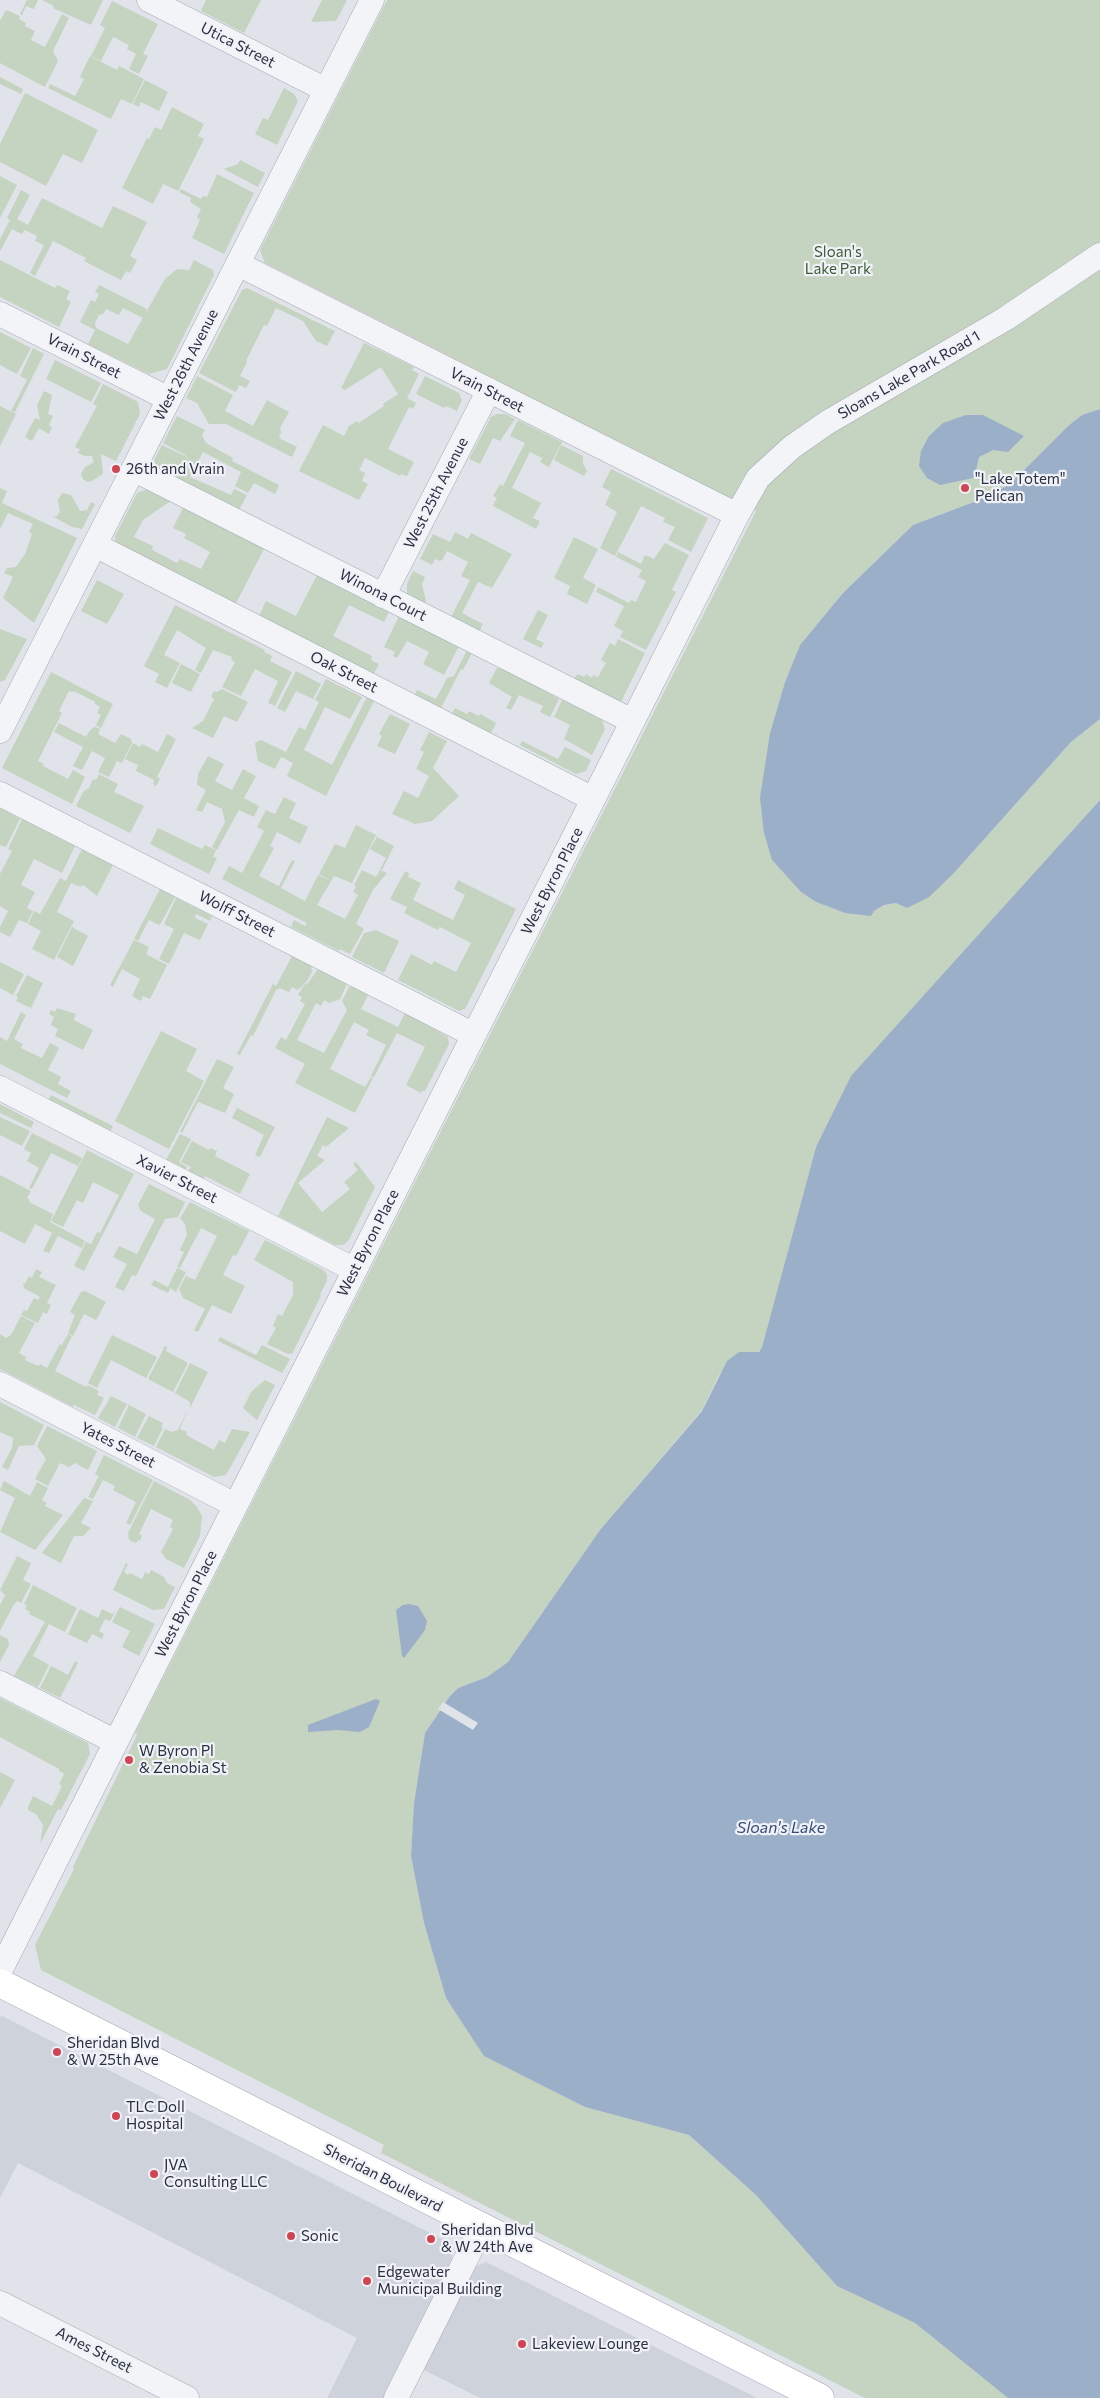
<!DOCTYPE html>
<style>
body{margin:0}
canvas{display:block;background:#e0e3e9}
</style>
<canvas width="1100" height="2398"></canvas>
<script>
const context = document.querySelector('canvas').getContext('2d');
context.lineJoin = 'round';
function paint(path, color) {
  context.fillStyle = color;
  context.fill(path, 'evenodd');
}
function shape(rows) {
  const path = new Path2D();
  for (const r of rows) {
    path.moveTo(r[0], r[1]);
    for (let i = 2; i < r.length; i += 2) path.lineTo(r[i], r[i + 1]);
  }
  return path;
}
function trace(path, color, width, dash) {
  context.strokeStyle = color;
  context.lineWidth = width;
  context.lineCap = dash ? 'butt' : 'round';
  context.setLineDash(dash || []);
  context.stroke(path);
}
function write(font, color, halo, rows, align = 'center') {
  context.font = font + ' Commissioner,sans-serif';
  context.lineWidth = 4.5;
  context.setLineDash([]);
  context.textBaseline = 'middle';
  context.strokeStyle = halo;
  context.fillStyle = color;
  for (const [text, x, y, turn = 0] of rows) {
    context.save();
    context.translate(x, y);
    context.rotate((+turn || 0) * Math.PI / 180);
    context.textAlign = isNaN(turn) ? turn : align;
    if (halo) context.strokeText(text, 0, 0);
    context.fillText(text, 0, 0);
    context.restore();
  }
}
const built = shape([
 [2,2016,444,2240,451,2246,452,2260,384,2398,327,2398,357,2338,18,2163,0,2198,0,2017],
 [486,2262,757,2398,480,2398,422,2369,473,2267]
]);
const green = shape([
 [27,0,38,0,34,9,26,6,22,15,20,14],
 [42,0,103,0,91,25,53,8,54,6],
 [206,0,261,0,244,33,201,11],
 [322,0,347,0,336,21,311,22],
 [387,0,1100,0,1100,409,1082,415,1068,426,1009,485,979,500,913,525,843,593,800,645,785,682,770,733,772,860,801,892,816,902,845,913,874,911,884,905,896,903,953,874,1071,742,1100,719,1100,800,1024,885,816,1147,762,1347,758,1352,739,1352,719,1375,702,1410,600,1530,508,1662,487,1677,458,1688,450,1696,425,1733,414,1803,411,1856,424,1923,446,1998,585,2107,689,2135,756,2195,837,2286,915,2323,1008,2398,865,2398,381,2153,384,2145,41,1970,35,1945,74,1869,73,1867,137,1735,135,1733,756,511,265,263,260,250],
 [112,1,158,24,143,54,148,56,139,74,129,69,136,54,127,49,129,45,113,37,101,61,91,56,105,28,100,25],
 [6,10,20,16,19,19,26,23,25,26,35,31,31,40,45,47,62,14,69,18,53,51,58,61,45,87,0,63,0,21],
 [90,56,117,70,119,66,144,79,132,104,121,99,111,119,48,88,50,84,75,96,84,79,80,77],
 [0,77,23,89,21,94,0,84],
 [145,80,168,92,159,111,141,102,139,107,133,104],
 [284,88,294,94,298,101,277,145,255,134,263,118,268,120],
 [25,93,98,130,82,163,63,154,46,186,0,162,0,144],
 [172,107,204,124,198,136,204,139,178,191,163,184,153,204,122,188,147,138,149,139,155,127,161,130],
 [240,160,265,173,258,187,224,169,238,164],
 [217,174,254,193,224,254,192,238,200,220,197,217,201,209,190,202,191,198,179,192,181,189,201,199,203,196,207,197],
 [0,176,17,185,0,218],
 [21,190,30,195,17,219,28,225,42,198,102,228,113,206,147,222,130,256,137,260,130,273,126,271,121,280,84,261,86,258,53,241,35,276,30,273,44,245,35,241,37,236,25,230,22,234,12,229,0,251,0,239,10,220,7,218],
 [0,260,55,288,57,285,70,291,66,299,71,302,59,327,0,297],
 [194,260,213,270,214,275,167,369,149,374,88,344,95,330,80,322,91,300,95,302,99,294,95,292,99,285,147,309,143,318,123,308,119,315,106,309,103,314,99,315,95,323,96,328,128,344,165,279,177,269,189,270],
 [247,288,335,331,327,346,316,341,303,321,276,308,267,326,264,325,246,361,247,362,240,376,250,381,246,388,239,385,236,392,199,373,242,290],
 [0,332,31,348,17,374,0,365],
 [364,343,414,367,412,370,419,374,407,398,416,403,413,409,409,407,388,449,414,462,407,476,401,474,400,476,365,458,359,470,365,473,362,481,368,484,359,500,299,471,323,425,344,436,349,426,357,421,359,423,384,406,383,404,398,394,381,367,345,390,341,388],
 [33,348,44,354,15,412,11,411,27,380,20,376],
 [55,360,101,383,91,402,46,379],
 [197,376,233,395,225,411,253,426,267,400,289,412,280,428,281,432,279,438,297,447,292,457,226,424,209,424,197,403,186,398],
 [425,376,459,393,462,400,457,411,446,406,444,408,416,394],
 [103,384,138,402,140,414,116,461,101,454,103,474,92,481,87,482,83,479,81,474,85,467,94,462,92,456,85,456,78,453,80,449,75,447,97,406,93,404],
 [44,391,52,395,48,414,53,416,49,425,52,427,49,434,39,428,32,441,25,437,35,418,40,420,37,405],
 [0,406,16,414,0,446],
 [497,414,505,414,515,419,500,441,493,438,480,464,469,459,491,417],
 [177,416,205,430,202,435,206,443,233,458,232,461,279,485,275,494,254,483,248,493,235,486,241,472,203,452,196,465,191,462,185,455,163,443],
 [518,420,562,442,549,467,540,462,542,458,530,452,512,488,541,503,533,518,540,521,536,529,493,506,497,498,493,496,500,484,503,486,525,443,510,436],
 [162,445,185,456,195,466,190,477,231,495,234,489,247,495,238,512,157,468,154,460],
 [561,445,583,456,583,464,587,471,584,476,554,460],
 [611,469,708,518,691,552,668,540,675,527,663,522,665,518,641,506,615,556,600,548,617,512,605,505,611,492,602,487],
 [0,488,7,491,2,503,77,538,34,623,3,598,13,577,4,573,7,568,16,567,25,554,32,534,29,532,33,524,8,513,0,529],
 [150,488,172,500,143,520,134,537,153,546,152,550,177,563,180,559,201,569,210,552,184,538,186,534,173,528,184,506,265,547,234,607,116,546,115,536,137,493],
 [62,493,71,495,80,511,87,510,91,502,95,504,82,529,72,527,52,516,56,517,60,512,58,500],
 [455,532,468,539,471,533,512,554,492,588,478,582,462,613,483,624,478,634,450,619,470,580,461,576,468,562,447,551,443,559,440,561,435,559,432,565,420,559,433,534,450,542],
 [574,537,598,549,583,578,596,585,587,604,567,594,570,586,554,578],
 [665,543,689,555,672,590,676,592,646,650,620,637,623,631,614,626,624,606,596,592,598,587,629,603,631,600,636,602,646,581,638,577,642,570,616,557,618,552,641,564,645,555,654,559],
 [413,571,425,577,422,584,426,601,422,608,407,594,407,584],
 [317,575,389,612,384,622,349,605,333,636,372,656,371,660,379,664,372,677,258,618,266,601,296,616],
 [97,580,124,594,107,624,81,611],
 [175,605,265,650,264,652,272,656,270,661,292,672,275,706,268,703,278,681,255,669,241,696,222,687,235,662,231,660,232,657,213,650,201,673,195,670,206,648,177,630,164,655,180,663,167,688,155,682,159,674,144,666],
 [538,610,548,615,536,639,544,643,541,648,523,639],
 [399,616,459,646,444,675,423,664,429,652,407,641,397,658,393,656,395,652,384,647],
 [0,629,27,639,5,680,0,682],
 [618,639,645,653,621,702,609,696,607,699,572,681,578,674,584,677,586,674,592,678,593,675,598,677,606,663,601,660,610,643,615,646],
 [467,650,472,653,463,670,461,669,441,708,415,694,417,690,436,699,447,678,454,676],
 [181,664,200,674,191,692,172,683],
 [502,667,559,699,550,717,540,712,543,706,519,695,511,710,506,708,512,697,489,683,497,668,501,669],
 [296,671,321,684,313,699,296,691,285,712,277,708],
 [51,672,113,704,101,728,96,725,101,715,97,713,100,707,95,704,95,702,74,691,72,692,69,691,59,711,62,713,38,761,44,764,43,766,68,779,73,770,85,777,72,804,2,768],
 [326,679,362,697,350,719,325,707,304,750,332,765,367,697,374,701,326,796,287,776,293,763,281,757,275,769,258,761,255,743,261,740,286,752,299,727,305,730,319,702,315,700],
 [222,689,248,702,237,722,224,716,213,738,192,728,203,721,214,699,211,697,214,691,217,692],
 [562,700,602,720,605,729,592,755,564,739,570,725,554,717],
 [455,708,467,714,469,711,479,716,480,714,496,723,491,733,452,714],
 [390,714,410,724,395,754,377,746,382,736,379,734],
 [59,723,86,737,90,730,95,727,100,729,98,734,115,743,121,734,131,739,132,743,122,763,117,761,109,777,98,772,105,758,92,751,82,770,73,766,83,747,54,732],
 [429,732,447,741,433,768,459,796,432,821,415,824,392,814,404,791,418,798,429,776,416,769,424,752,420,750],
 [167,734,176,739,157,777,160,779,156,786,153,784,154,780,136,771,138,765,125,759,133,743,140,747,142,744,158,752],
 [522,741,558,759,565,747,591,760,586,771,576,774,520,745],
 [208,756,224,764,215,781,232,790,243,769,256,776,244,798,259,806,254,817,239,810,217,850,212,847,225,822,222,809,207,802,202,812,196,810,206,790,197,785,198,774],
 [99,774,118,784,114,792,144,806,130,833,76,806,83,792,89,788,93,779,96,780],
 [284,797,296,803,289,818,308,827,300,844,277,832,270,846,274,848,259,876,279,886,292,860,295,861,281,888,305,901,318,875,329,880,319,874,335,844,345,848,356,825,376,835,352,883,334,876,317,905,345,919,358,895,353,892,356,886,354,885,362,870,376,877,380,870,387,873,373,890,356,924,364,929,350,954,340,949,339,951,291,927,294,920,305,926,307,923,222,879,229,866,242,873,264,831,257,827,266,810,275,814],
 [0,808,20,819,6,847,0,845],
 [22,819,75,846,62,873,34,859,21,885,35,892,27,908,33,911,27,923,19,920,10,937,0,932,0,927,8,911,0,906,0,874,12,851,8,849],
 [158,828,202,849,205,845,216,850,213,857,217,858,209,874,150,844],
 [377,837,394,846,382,870,380,869,386,858,370,849],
 [82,849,113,865,97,896,83,885,81,887,71,883,57,912,74,921,54,960,32,949,41,931,28,924,34,911,40,914,60,878,66,881],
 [405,871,409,873,408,877,421,883,413,900,453,920,465,895,454,889,458,880,516,909,465,1009,459,1011,398,980,411,954,432,965,434,961,456,972,471,943,440,927,438,930,404,913,407,907,390,899],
 [160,889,175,897,161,923,159,925,149,920,138,941,134,939],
 [176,898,212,916,210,921,196,914,195,918,208,924,200,940,184,933,169,964,159,959,174,929,164,924],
 [72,927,88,936,73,966,57,957],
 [376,930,399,941,384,973,352,957,364,933],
 [134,940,149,947,146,954,167,965,150,999,143,996,141,1001,132,996,140,979,122,969,113,987,110,985],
 [292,956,312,966,311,969,313,970,307,981,298,990,292,987,289,992,280,988,276,990,253,1036,251,1035,240,1055,237,1054,273,984,276,986],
 [0,962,24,974,13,995,0,988],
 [318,969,345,983,346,986,340,999,329,1003,324,1000,321,1006,316,1003,297,1040,324,1053,347,1010,342,1001,349,987,352,987,368,995,361,1009,398,1027,405,1013,448,1037,449,1044,425,1091,422,1091,421,1093,406,1085,425,1047,397,1033,374,1077,371,1076,386,1045,366,1035,369,1030,354,1022,330,1069,365,1087,371,1077,373,1078,355,1113,295,1083,305,1064,275,1048,281,1037,286,1040,305,1004,300,1001,302,997,298,995,304,985,308,983],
 [27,975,43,983,31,1008,16,1001,18,997,16,996],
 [57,1008,76,1014,74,1020,93,1030,83,1050,55,1036,58,1029,51,1025,54,1017,49,1014,51,1010,55,1012],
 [21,1012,26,1015,14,1039,23,1044,21,1048,42,1058,50,1043,59,1048,48,1070,61,1077,58,1084,71,1091,67,1098,0,1064,0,1037,7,1041],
 [161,1031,197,1049,186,1071,204,1081,169,1149,115,1121],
 [217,1059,234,1067,223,1088,234,1094,225,1113,198,1102,182,1133,180,1132],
 [51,1095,113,1126,110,1132,48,1100],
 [0,1104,34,1122,31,1128,0,1113],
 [237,1108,275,1127,260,1157,255,1155,264,1135,232,1118],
 [0,1117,30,1131,22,1146,0,1135],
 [327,1117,349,1128,326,1147,323,1145,317,1156,325,1160,298,1183,322,1212,350,1189,344,1182,358,1170,353,1164,356,1162,375,1187,349,1240,343,1245,335,1245,278,1216],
 [32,1133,82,1158,78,1166,51,1153,32,1189,29,1188,39,1168,27,1161,31,1153,24,1149],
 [180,1134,191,1139,179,1162,187,1167,186,1170,166,1160],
 [192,1141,209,1150,210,1148,217,1151,215,1156,250,1174,240,1194,205,1176,204,1179,188,1171,191,1167,181,1162],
 [87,1150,134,1174,84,1271,74,1266,86,1242,91,1244,97,1232,100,1233,119,1195,93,1182,83,1203,77,1200,63,1227,51,1221],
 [0,1175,31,1191,27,1198,30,1200,29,1202,53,1214,50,1222,85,1241,82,1248,58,1236,49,1253,43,1251,52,1233,35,1224,25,1244,0,1231],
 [149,1184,185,1202,178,1217,165,1219,136,1276,132,1275,124,1291,115,1287,127,1264,113,1257,119,1246,137,1254,155,1219,141,1211,138,1205],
 [190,1202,249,1231,236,1256,233,1255,223,1275,245,1286,231,1314,212,1305,198,1332,194,1330,205,1309,183,1298,179,1289,186,1276,195,1280,217,1236,201,1228,180,1268,177,1267,184,1252,180,1250,187,1235,185,1224,180,1218],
 [265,1240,322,1269,327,1274,327,1281,320,1294,321,1296,292,1354,288,1354,267,1344,276,1328,273,1326,278,1314,282,1316,293,1295,293,1282,254,1260],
 [177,1268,186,1272,176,1292,170,1288,168,1293,151,1285,154,1280,168,1287],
 [36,1269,42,1272,39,1277,56,1285,47,1303,51,1305,47,1314,43,1312,38,1323,21,1315,24,1310,27,1311,34,1298,38,1300,40,1297,24,1288,23,1283,25,1284,29,1276,32,1278],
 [85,1291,106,1302,96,1320,84,1314,73,1336,68,1333,75,1315,70,1312,81,1292],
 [21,1316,35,1323,19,1353,26,1357,25,1360,38,1366,40,1364,47,1368,60,1344,62,1345,68,1334,72,1336,55,1371,86,1387,88,1385,99,1391,97,1395,104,1398,95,1415,74,1405,73,1407,0,1369,0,1334,6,1338,11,1335],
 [112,1335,157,1357,146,1378,111,1360,97,1388,88,1383],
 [220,1337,256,1355,262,1345,290,1359,282,1373,218,1341],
 [165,1346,167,1347,166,1351,188,1363,173,1392,148,1379],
 [190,1363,208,1372,190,1408,190,1402,175,1393],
 [265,1380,275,1385,257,1420,243,1408,251,1392],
 [111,1396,127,1404,115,1427,98,1418],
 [0,1402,44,1425,34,1445,19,1446,8,1470,2,1467,12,1448,13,1438,0,1432],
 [129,1405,146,1414,135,1437,118,1428],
 [188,1409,180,1429,187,1432,186,1435,214,1450,219,1440,225,1443,232,1429,250,1432,226,1475,214,1477,156,1447,165,1429,172,1432,178,1430],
 [149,1416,163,1423,161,1427,163,1428,154,1446,137,1438],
 [47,1426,97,1451,88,1470,75,1463,69,1467,60,1463,48,1486,35,1479,46,1459,37,1446],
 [104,1455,153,1480,130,1525,126,1523,136,1502,113,1490,115,1486,103,1480,93,1499,88,1497,99,1476,95,1474],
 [4,1481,30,1496,37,1482,48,1488,42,1500,47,1503,45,1506,63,1515,35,1550,0,1532,15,1498,0,1490],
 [154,1481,190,1500,197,1507,202,1516,200,1536,184,1568,166,1559,161,1552,173,1529,170,1527,173,1520,151,1509,139,1534,142,1536,140,1541,138,1540,136,1543,129,1540,128,1533],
 [84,1498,93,1501,81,1523,91,1528,83,1536,74,1536,61,1563,42,1553],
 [17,1556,31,1563,23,1580,31,1584,21,1603,17,1601,13,1606,0,1631,0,1605,5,1595,0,1590],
 [126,1563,128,1564,124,1572,128,1575,130,1573,142,1579,145,1572,149,1574,151,1570,164,1577,167,1583,175,1587,164,1609,153,1610,113,1590],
 [33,1585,77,1608,65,1632,49,1624,33,1656,49,1665,38,1687,14,1676,45,1622,29,1614,30,1612,25,1609,27,1605,24,1604],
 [120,1607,155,1624,139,1656,122,1647,130,1631,112,1622],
 [80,1609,98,1618,102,1609,112,1614,115,1612,110,1621,105,1619,99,1631,104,1634,102,1639,92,1634,87,1643,68,1634],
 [0,1635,8,1639,9,1645,0,1662],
 [75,1661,78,1663,60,1698,40,1688,51,1666,68,1675],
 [0,1698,88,1743,90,1754,61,1810,58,1809,40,1844,43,1825,36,1814,28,1810,28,1807,33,1796,52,1806,62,1786,59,1784,64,1774,59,1771,59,1769,0,1737],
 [0,1772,15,1780,0,1808]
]);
const water = shape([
 [1100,409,1100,719,1071,742,953,874,929,897,907,908,896,903,884,905,874,911,871,916,845,913,816,902,801,892,772,860,764,833,760,798,770,733,785,682,800,645,843,593,913,525,979,500,1009,485,1068,426,1082,415],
 [966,415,983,415,1024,436,1008,452,993,450,979,457,976,470,985,477,980,480,973,478,940,485,927,478,919,466,921,451,929,436,943,423],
 [1100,800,1100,2398,1008,2398,915,2323,837,2286,756,2195,689,2135,585,2107,484,2056,446,1998,424,1923,411,1856,414,1803,425,1733,450,1696,458,1688,487,1677,508,1662,600,1530,702,1411,727,1361,739,1352,759,1352,762,1347,816,1147,851,1076],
 [409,1604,418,1606,427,1621,425,1630,404,1658,402,1656,396,1610,403,1605],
 [376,1699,380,1701,369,1727,360,1732,338,1730,308,1732,308,1725]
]);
const pier = shape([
 [443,1702,478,1723,473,1730,438,1709]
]);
const minor = shape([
 [149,0,326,90],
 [238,264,737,515],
 [0,314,169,399],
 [133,469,632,721],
 [95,545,593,799],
 [383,596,489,390],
 [0,731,372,0],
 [0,794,474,1035],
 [0,1088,355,1270],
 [0,1384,235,1505],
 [0,1683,116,1742],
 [0,1971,737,515,758,478,792,447,828,422,1005,319,1100,255],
 [0,2303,187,2398],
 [396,2398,482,2227]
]);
const major = shape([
 [0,1983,820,2398]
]);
const markers = [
 [116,469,5,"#cf4553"],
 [965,488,5,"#cf4553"],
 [129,1760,5,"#cf4553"],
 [57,2052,5,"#cf4553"],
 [116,2116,5,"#cf4553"],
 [154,2174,5,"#cf4553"],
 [291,2236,5,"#cf4553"],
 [431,2239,5,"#cf4553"],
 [367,2281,5,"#cf4553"],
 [522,2344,5,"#cf4553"]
];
const streetNames = [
 ["Utica Street",238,45,27],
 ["Vrain Street",84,356,27],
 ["West 26th Avenue",186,365,-63],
 ["Sloans Lake Park Road 1",909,375,-30],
 ["Vrain Street",487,390,27],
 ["West 25th Avenue",436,493,-63],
 ["Winona Court",383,595,27],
 ["Oak Street",344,672,27],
 ["West Byron Place",552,881,-63],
 ["Wolff Street",237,914,27],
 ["Xavier Street",177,1179,27],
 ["West Byron Place",368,1243,-63],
 ["Yates Street",118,1445,27],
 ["West Byron Place",186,1604,-63],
 ["Sheridan Boulevard",383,2178,27],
 ["Ames Street",94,2350,27]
];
const parkNames = [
 ["Sloan's",838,252],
 ["Lake Park",838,269]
];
const poiNames = [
 ["26th and Vrain",126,469],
 ["\"Lake Totem\"",975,479],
 ["Pelican",975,496],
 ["W Byron Pl",139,1751],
 ["& Zenobia St",139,1768],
 ["Sheridan Blvd",67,2043],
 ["& W 25th Ave",67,2060],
 ["TLC Doll",126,2107],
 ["Hospital",126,2124],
 ["JVA",164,2165],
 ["Consulting LLC",164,2182],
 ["Sheridan Blvd",441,2230],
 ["& W 24th Ave",441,2247],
 ["Sonic",301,2236],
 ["Edgewater",377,2272],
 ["Municipal Building",377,2289],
 ["Lakeview Lounge",532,2344]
];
const waterNames = [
 ["Sloan's Lake",781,1828]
];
paint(built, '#ced2db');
paint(green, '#c5d3c1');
paint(water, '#9bafc9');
paint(pier, '#e0e3e9');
trace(minor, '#a5aab3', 25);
trace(major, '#a0a7b5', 29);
trace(minor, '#f3f4f7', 24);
trace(major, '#fff', 28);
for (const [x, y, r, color] of markers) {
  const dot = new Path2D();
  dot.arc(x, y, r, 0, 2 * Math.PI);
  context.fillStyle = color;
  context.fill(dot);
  trace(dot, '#f0f2f7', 2);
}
write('15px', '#293041', '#f0f2f7', streetNames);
write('15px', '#3b5d36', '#f0f2f7', parkNames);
write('15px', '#293041', '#f0f2f7', poiNames, 'left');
write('italic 16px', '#334d75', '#f0f2f7', waterNames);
</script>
